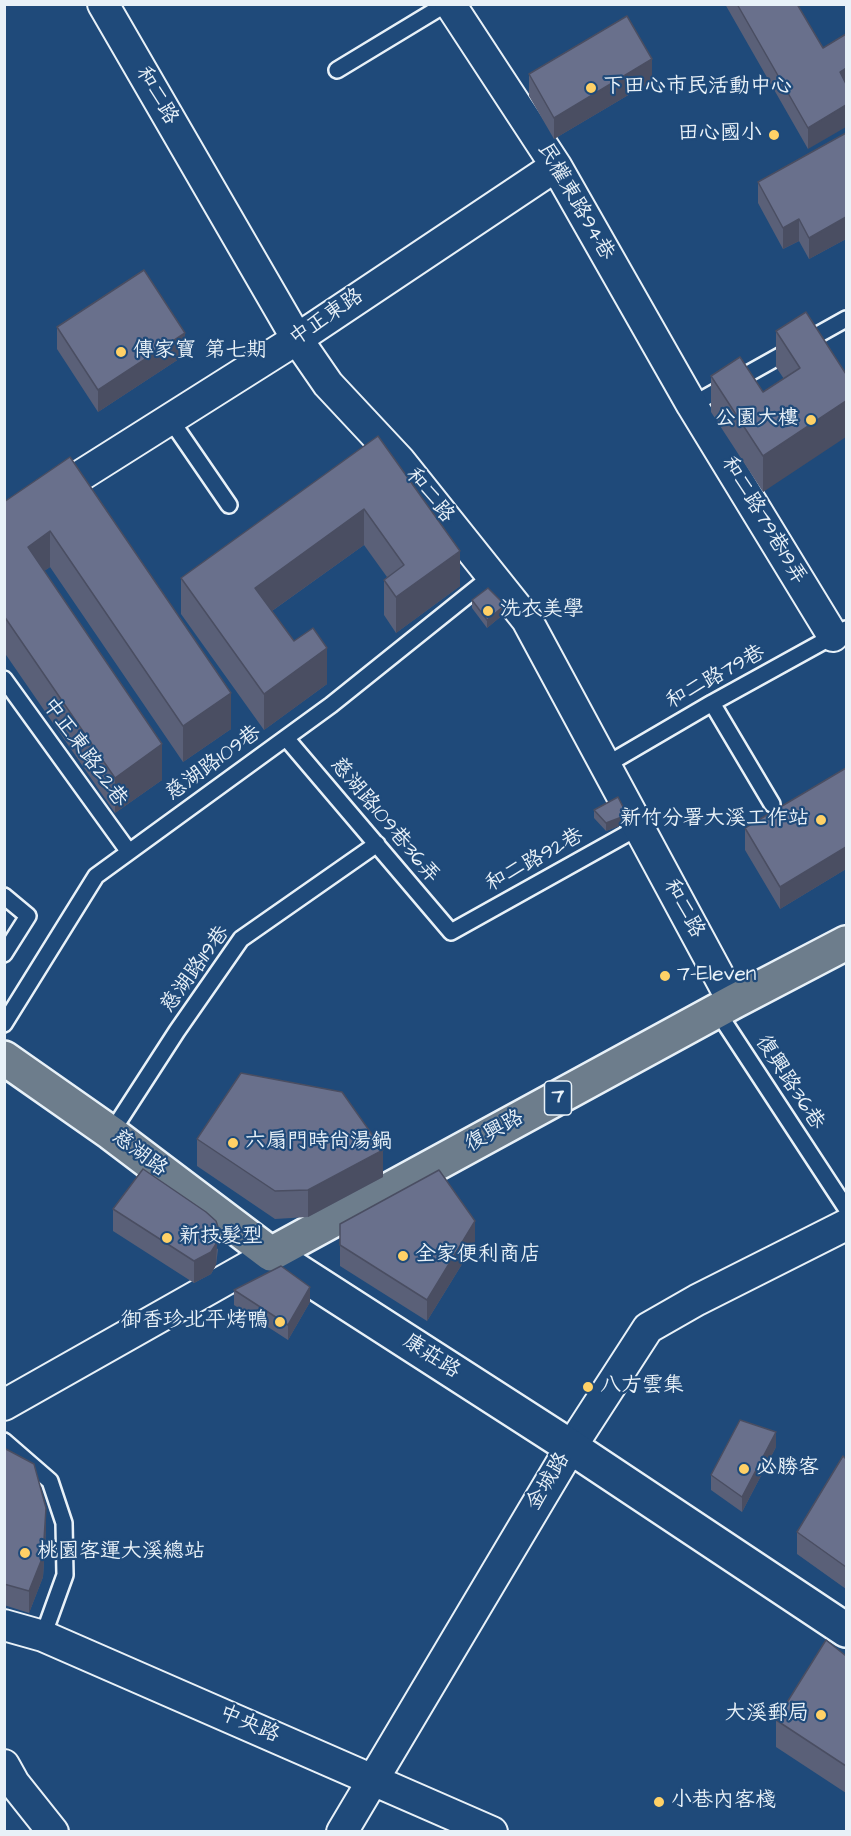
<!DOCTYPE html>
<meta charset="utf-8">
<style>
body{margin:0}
#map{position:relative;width:851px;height:1836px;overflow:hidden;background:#1f4a7a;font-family:"Architects Daughter",sans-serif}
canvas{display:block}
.frame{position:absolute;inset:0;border:6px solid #e8f1f8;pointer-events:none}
</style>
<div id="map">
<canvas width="851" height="1836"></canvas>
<div class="frame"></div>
</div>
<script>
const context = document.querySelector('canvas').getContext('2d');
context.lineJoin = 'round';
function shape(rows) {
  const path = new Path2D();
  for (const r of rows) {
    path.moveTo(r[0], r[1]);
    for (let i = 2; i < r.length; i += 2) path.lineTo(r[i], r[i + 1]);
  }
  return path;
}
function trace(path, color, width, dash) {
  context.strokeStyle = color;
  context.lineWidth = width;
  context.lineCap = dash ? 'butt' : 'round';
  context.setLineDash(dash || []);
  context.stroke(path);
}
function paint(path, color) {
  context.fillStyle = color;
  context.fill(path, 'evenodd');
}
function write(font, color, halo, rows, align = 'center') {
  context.font = font + ' "Architects Daughter","LXGW WenKai TC",sans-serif';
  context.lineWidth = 4.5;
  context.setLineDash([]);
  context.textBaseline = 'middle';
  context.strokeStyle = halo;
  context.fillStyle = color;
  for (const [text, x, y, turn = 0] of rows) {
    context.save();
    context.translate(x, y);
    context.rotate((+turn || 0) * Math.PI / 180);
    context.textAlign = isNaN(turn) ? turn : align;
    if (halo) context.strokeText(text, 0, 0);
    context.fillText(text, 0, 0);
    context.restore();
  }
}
const service = shape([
 [337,70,446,4],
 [692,405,846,319],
 [170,419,229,505],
 [4,679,129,852],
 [712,703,772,804],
 [286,738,451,932,639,827],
 [606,765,712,703,846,629],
 [4,896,28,916,4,954],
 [717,1011,846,1208],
 [4,1024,96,876,331,705,493,575],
 [111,1133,177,1031,241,939,377,844],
 [4,1441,50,1481,64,1523,65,1575,43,1636]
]);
const minor = shape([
 [103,4,297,339,328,384,400,461,527,620,733,1002],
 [450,4,556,166,692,405,833,636],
 [4,524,297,339,556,166],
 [4,1405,271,1254],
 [4,1625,43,1636,492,1832],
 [4,1765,14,1783,53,1832],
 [342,1832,571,1447,648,1328,697,1300,846,1225]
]);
const tertiary = shape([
 [271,1254,571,1447,846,1630]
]);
const primary = shape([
 [4,1058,111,1133,271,1254,733,1002,846,943]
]);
const wall = shape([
 [725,4,797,4,823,48,808,149],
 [529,74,652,81,554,139,529,96],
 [846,133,846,239,809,259,799,241,783,249,758,203,758,182],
 [57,327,185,355,98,412,57,349],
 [776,331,846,374,763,492,711,412,711,376,763,392,784,379,776,367],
 [378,436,460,586,396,633,384,615,384,580,387,577,364,545,272,611,294,641,327,684,264,730,181,614,181,578],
 [70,457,231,729,183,762,50,567,44,571,162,780,115,813,4,652,4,502],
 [472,600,505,613,487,628,472,608],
 [846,768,846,869,780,909,745,850,745,828],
 [594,810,627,823,606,831,594,818],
 [197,1139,383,1177,308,1217,275,1219,197,1166],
 [113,1209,218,1249,216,1265,211,1274,194,1283,113,1231],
 [340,1224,475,1243,427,1321,340,1266],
 [234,1290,310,1302,288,1340,234,1305],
 [776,1447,742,1512,711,1490,711,1475],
 [4,1448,46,1529,43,1577,29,1613,4,1605],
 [846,1459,846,1589,797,1554,797,1532],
 [846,1656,846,1793,776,1747,776,1720]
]);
const shadedWall = shape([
 [652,59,652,81,554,139,554,118],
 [846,68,846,90,840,72],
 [846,105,846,127,808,149,808,128],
 [846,217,846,239,809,259,809,238],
 [799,219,799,241,783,249,783,228],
 [185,333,185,355,98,412,98,390],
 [846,401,846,437,763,492,763,456],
 [364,509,364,545,255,623,255,588],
 [50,531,50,567,28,582,28,547],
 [460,551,460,586,396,633,396,597],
 [505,605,505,613,487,628,487,620],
 [327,648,327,684,264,730,264,694],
 [231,693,231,729,183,762,183,726],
 [162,744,162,780,115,813,115,778],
 [627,815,627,823,606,831,606,823],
 [846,847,846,869,780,909,780,887],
 [383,1150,383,1177,308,1217,308,1190],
 [475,1221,475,1243,427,1321,427,1300],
 [218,1227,216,1265,211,1274,194,1283,194,1261],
 [310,1287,310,1302,288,1340,288,1325],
 [776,1432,776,1447,742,1512,742,1497],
 [46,1508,46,1529,43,1577,29,1613,29,1591]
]);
const building = shape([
 [737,4,797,4,823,48,846,34,846,68,840,72,846,84,846,105,808,128,737,4],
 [627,16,652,59,554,118,529,74,627,16],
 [846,133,846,217,809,238,799,219,783,228,758,182,846,133],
 [144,270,185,333,98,390,57,327,144,270],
 [806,312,846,374,846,401,763,456,711,376,740,357,763,392,800,368,776,331,806,312],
 [378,436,460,551,396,597,384,580,404,565,364,509,255,588,294,641,313,628,327,648,264,694,181,578,378,436],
 [70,457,231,693,183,726,50,531,28,547,162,744,115,778,4,616,4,502,70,457],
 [488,588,505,605,487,620,472,600,488,588],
 [846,768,846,847,780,887,745,828,846,768],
 [618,797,627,815,606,823,594,810,618,797],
 [241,1073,342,1092,383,1150,308,1190,275,1191,197,1139,241,1073],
 [143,1169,206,1212,216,1221,218,1227,216,1244,211,1252,194,1261,113,1209,143,1169],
 [439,1170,475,1221,427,1300,340,1245,340,1224,439,1170],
 [281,1266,310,1287,288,1325,234,1290,281,1266],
 [740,1420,776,1432,742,1497,711,1475,740,1420],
 [4,1448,34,1464,46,1508,43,1556,29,1591,4,1584,4,1448],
 [843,1456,846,1459,846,1567,797,1532,843,1456],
 [826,1640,846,1656,846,1766,776,1720,826,1640]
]);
const markers = [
 [591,88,6,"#ffd166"],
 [774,135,6,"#ffd166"],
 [121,352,6,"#ffd166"],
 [811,420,6,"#ffd166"],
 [488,611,6,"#ffd166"],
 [821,820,6,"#ffd166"],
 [665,976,6,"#ffd166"],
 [233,1143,6,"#ffd166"],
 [167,1238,6,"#ffd166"],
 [403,1256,6,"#ffd166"],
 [280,1322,6,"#ffd166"],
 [588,1387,6,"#ffd166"],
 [744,1469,6,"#ffd166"],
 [25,1553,6,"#ffd166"],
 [821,1715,6,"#ffd166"],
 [659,1802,6,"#ffd166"]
];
const shields = [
 [558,1098,27]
];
const shieldNames = [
 ["7",558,1098]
];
const poiNames = [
 ["下田心市民活動中心",603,88],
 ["田心國小",762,135,"right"],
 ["傳家寶 第七期",133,352],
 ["公園大樓",799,420,"right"],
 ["洗衣美學",500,611],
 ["新竹分署大溪工作站",809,820,"right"],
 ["7-Eleven",677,976],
 ["六扇門時尚湯鍋",245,1143],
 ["新技髮型",179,1238],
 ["全家便利商店",415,1256],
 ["御香珍北平烤鴨",268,1322,"right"],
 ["八方雲集",600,1387],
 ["必勝客",756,1469],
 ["桃園客運大溪總站",37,1553],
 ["大溪郵局",809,1715,"right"],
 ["小巷內客棧",671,1802]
];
const streetNames = [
 ["和二路",156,96,60],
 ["民權東路94巷",575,202,60],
 ["中正東路",327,318,-34],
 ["和二路",429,496,51],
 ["和二路79巷19弄",763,521,59],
 ["和二路79巷",716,678,-29],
 ["中正東路22巷",84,753,54],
 ["慈湖路109巷",214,764,-36],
 ["慈湖路109巷36弄",384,821,50],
 ["和二路92巷",535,861,-29],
 ["和二路",683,909,62],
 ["慈湖路119巷",196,970,-54],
 ["復興路36巷",789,1083,57],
 ["復興路",495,1132,-29],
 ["慈湖路",139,1154,37],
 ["康莊路",431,1357,33],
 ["金城路",549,1482,-59],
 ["中央路",249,1725,23]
];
trace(service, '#e8f1f8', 20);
trace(minor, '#e8f1f8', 34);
trace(tertiary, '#e8f1f8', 38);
trace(primary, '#e8f1f8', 38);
trace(service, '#1f4a7a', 15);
trace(minor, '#1f4a7a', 30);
trace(tertiary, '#1f4a7a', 33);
trace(primary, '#6d7d8c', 33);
paint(wall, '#5a6078');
paint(shadedWall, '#4a4e62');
paint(building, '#69708c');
trace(building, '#4a4e62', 1.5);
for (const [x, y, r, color] of markers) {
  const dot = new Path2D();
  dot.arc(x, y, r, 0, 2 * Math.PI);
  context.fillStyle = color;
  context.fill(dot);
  trace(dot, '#1f4a7a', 2);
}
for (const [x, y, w] of shields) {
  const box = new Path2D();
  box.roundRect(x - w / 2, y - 17, w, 34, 4.5);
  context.fillStyle = '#1f4a7a';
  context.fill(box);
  trace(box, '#e8f1f8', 1.5);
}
write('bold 20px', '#e8f1f8', null, shieldNames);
write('21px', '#e8f1f8', '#1f4a7a', poiNames, 'left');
write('21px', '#e8f1f8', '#1f4a7a', streetNames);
</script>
